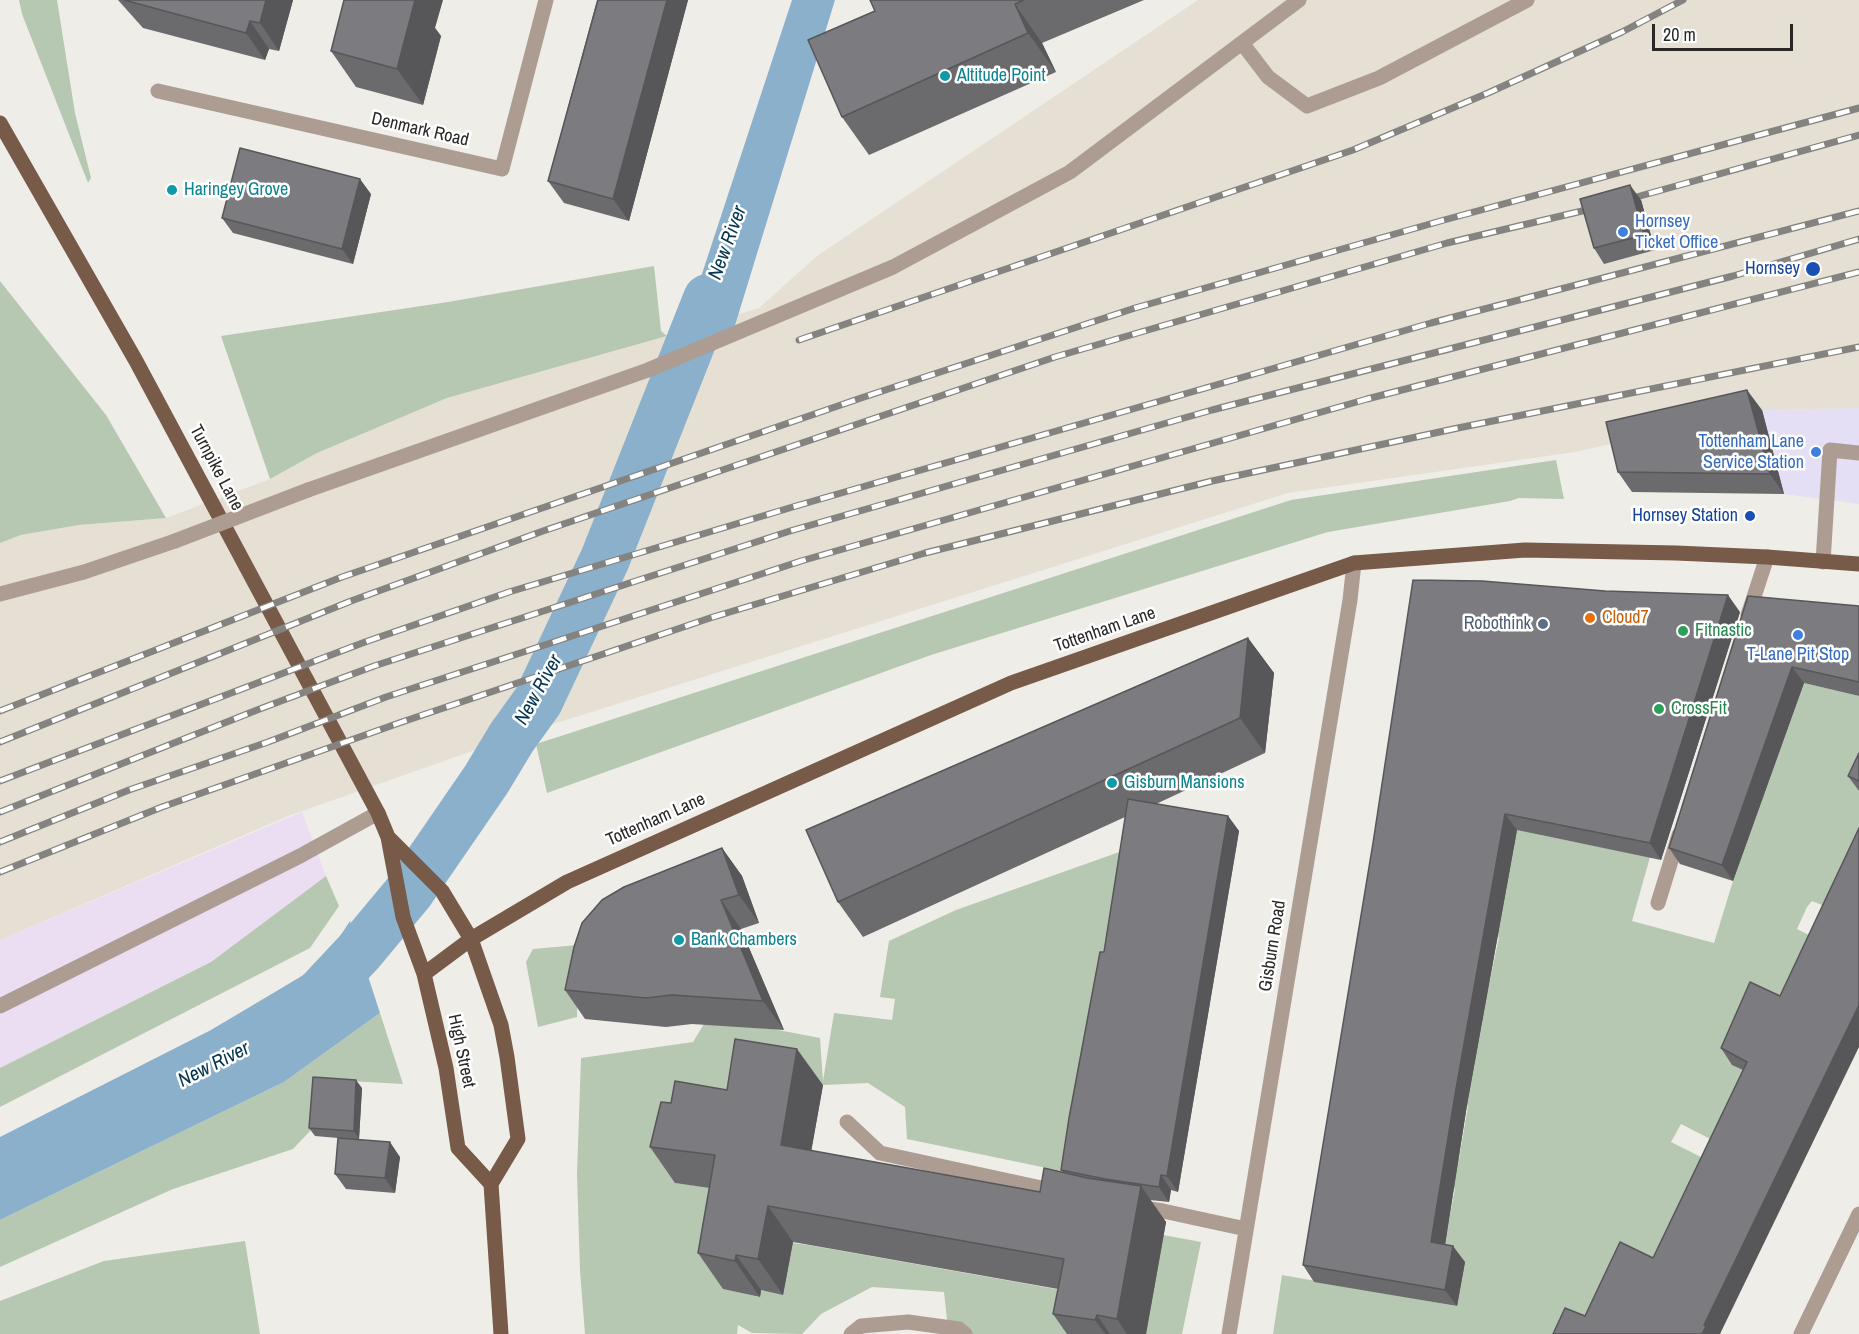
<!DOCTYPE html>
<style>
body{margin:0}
#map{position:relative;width:1859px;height:1334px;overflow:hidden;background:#efede8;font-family:"Archivo Narrow",sans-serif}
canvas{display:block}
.scale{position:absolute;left:1652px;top:24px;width:141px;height:27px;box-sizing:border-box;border:3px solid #292827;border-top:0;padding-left:8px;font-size:18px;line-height:21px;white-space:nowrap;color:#292827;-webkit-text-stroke:4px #fff;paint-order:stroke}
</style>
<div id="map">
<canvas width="1859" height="1334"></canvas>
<div class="scale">20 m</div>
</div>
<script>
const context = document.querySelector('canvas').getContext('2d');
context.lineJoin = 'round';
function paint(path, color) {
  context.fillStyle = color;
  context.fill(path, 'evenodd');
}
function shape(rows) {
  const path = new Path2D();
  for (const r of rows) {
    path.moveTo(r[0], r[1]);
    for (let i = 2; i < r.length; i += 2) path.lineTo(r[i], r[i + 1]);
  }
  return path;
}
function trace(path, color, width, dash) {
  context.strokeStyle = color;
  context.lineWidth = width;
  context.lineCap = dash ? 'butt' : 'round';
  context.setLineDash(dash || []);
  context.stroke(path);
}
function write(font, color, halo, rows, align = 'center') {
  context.font = font + ' "Archivo Narrow",sans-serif';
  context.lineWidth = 5;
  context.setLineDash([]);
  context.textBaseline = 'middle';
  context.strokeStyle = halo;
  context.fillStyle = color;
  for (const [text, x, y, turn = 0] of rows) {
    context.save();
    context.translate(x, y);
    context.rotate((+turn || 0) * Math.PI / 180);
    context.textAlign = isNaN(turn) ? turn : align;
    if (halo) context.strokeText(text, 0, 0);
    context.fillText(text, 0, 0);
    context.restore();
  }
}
const commercial = shape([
 [302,812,326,876,211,962,0,1068,0,940]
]);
const industrial = shape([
 [1859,408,1859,504,1784,494,1762,410]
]);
const built = shape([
 [1198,0,1859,0,1859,408,1762,410,1575,452,1288,493,512,737,288,816,0,940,0,543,21,535,79,525,166,518,270,479,317,453,447,398,667,336,759,308,817,256]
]);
const green = shape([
 [19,0,57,0,75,113,91,178,88,183,22,14],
 [654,266,661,331,667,336,447,398,317,453,270,479,221,336,448,302],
 [0,281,106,415,166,518,79,525,21,535,0,543],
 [1556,460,1564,499,1519,498,1510,501,1328,532,931,655,547,793,536,744,1291,500],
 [1804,683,1859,696,1859,868,1839,912,1812,901,1807,907,1797,929,1825,943,1726,1147,1681,1124,1671,1142,1717,1165,1665,1274,1572,1334,1273,1334,1282,1275,1456,1306,1444,1245,1455,1189,1396,1179,1459,1159,1468,1106,1411,1096,1488,989,1499,937,1440,926,1515,837,1517,831,1457,820,1548,787,1541,835,1650,857,1632,921,1714,943,1733,881],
 [1125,850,1066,1172,907,1139,905,1107,868,1083,823,1085,761,1075,676,1183,768,1195,724,1289,759,1297,761,1290,783,1294,793,1243,808,1245,1089,1295,1081,1334,951,1334,948,1328,944,1292,872,1287,821,1314,802,1334,752,1333,738,1325,737,1334,585,1334,580,1271,577,1174,581,1058,693,1042,704,1024,773,1029,820,1038,823,1081,834,1013,892,1020,895,999,880,997,889,941,956,910],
 [326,876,339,906,310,948,0,1107,0,1068,211,962],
 [578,945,577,1017,538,1027,526,962,533,949],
 [380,1013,403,1084,313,1079,311,1130,293,1149,173,1189,0,1267,0,1220,284,1082],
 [1163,1235,1201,1242,1182,1334,1146,1334],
 [245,1241,260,1334,0,1334,0,1301,104,1261]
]);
const water = shape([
 [792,0,835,0,732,335,674,359],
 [350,921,380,1013,284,1082,0,1220,0,1137,211,1030,322,964]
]);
const canal = shape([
 [314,1000,359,952,409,892,486,780,512,737,538,701,605,559,708,299]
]);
const minor = shape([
 [1242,43,1268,77,1307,106,1379,78,1527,0],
 [158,91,502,169,546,0],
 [308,490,648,370,893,267,1070,172,1299,0],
 [1823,562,1830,450,1859,453],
 [0,594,84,572,175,541],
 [1748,615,1767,557],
 [1658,903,1679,835],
 [0,1006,300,856,378,813],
 [847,1122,880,1153,1060,1192],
 [1137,1207,1163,1211,1246,1229],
 [851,1334,861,1326,908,1322,959,1329,965,1334],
 [1229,1334,1350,600,1354,563],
 [1801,1334,1859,1214]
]);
const major = shape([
 [0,123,136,361,378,813,388,837,403,917,424,974,446,1068,458,1148,491,1184],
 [388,837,442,891,471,939,501,1025,507,1057,518,1139,491,1184,501,1334],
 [424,974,471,939,567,882,1011,683,1354,563,1525,550,1676,553,1767,557,1859,564]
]);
const rail = shape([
 [1622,201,1859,135],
 [799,340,1353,150,1488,93,1622,32,1683,0],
 [0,711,342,577,861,398,1135,308,1444,220,1859,108],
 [0,742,351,601,543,531,1055,357,1447,243,1599,207],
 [0,781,365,642,509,592,796,506,1431,323,1859,211],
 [0,812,257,710,374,666,790,531,1212,410,1733,276,1859,239],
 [0,842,129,790,268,742,386,697,801,561,1367,399,1859,272],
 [0,872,162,807,399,723,710,618,925,553,1212,481,1458,428,1859,347]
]);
const minorBridge = shape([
 [175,541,308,490]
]);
const wall = shape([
 [118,0,293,0,279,51,269,49,265,60,143,28],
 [597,0,688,0,629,221,564,203,548,181],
 [870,0,1144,0,1042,43,1056,72,869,155,842,117,875,11],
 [435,28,441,36,423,105,356,87,331,51],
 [371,194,353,264,233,233,222,218],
 [1641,200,1655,250,1604,264,1594,248],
 [1762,410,1784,494,1632,492,1618,472],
 [1748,596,1859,606,1859,696,1804,683,1733,881,1680,864,1669,848],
 [1740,612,1661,860,1517,830,1467,1105,1445,1244,1465,1262,1457,1306,1314,1282,1303,1265,1373,843],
 [1248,638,1274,673,1265,753,1156,804,1228,816,1239,831,1178,1192,1171,1190,1169,1202,1150,1200,1166,1222,1146,1334,1067,1334,1053,1314,1058,1289,793,1242,783,1295,761,1290,760,1297,723,1289,698,1253,710,1188,675,1183,650,1147,671,1103,727,1090,823,1085,811,1151,1040,1192,1063,1173,1061,1170,1104,952,1125,817,863,937,838,902],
 [1859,753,1859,791,1848,776],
 [722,848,742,876,759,923,741,929,784,1030,692,1024,666,1027,585,1019,565,990],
 [1780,996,1720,1334,1585,1316,1653,1258,1743,1070,1732,1065,1721,1048],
 [362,1088,359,1139,400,1157,395,1193,346,1189,335,1174,338,1138,315,1136,309,1128]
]);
const shadedWall = shape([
 [266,0,293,0,279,51,260,23],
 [410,0,443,0,435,28,441,36,423,105,397,69],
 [667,0,688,0,629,221,613,199],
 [1015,4,1042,43,1056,72,1028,33],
 [250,21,269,49,265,60,246,33],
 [360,179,371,194,353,264,342,249],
 [1630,185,1641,200,1655,250,1644,235],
 [1747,390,1762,410,1784,494,1770,474],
 [1728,595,1740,612,1661,860,1650,843],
 [1248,638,1274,673,1265,753,1240,718],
 [1792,667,1804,683,1733,881,1722,865],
 [1505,814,1517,830,1467,1105,1443,1258,1431,1242,1456,1089],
 [1228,816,1239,831,1178,1192,1167,1176],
 [722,848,742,876,759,923,739,895],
 [721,900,741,929,784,1030,763,1001],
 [1859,1005,1859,1047,1858,1049,1720,1334,1702,1334,1704,1325],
 [797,1049,823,1085,806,1181,781,1145],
 [356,1080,362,1088,359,1139,354,1131],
 [390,1142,400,1157,395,1193,385,1178],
 [1161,1175,1171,1190,1169,1202,1159,1187],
 [1141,1186,1166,1222,1146,1334,1127,1334,1117,1319],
 [768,1206,793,1242,783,1295,758,1259],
 [1453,1246,1465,1262,1457,1306,1445,1290],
 [736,1255,761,1290,760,1297,735,1261],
 [1097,1315,1110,1334,1105,1334,1095,1320]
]);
const building = shape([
 [124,0,266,0,260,23,250,21,246,33,124,0],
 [344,0,415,0,397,69,331,51,344,0],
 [598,0,667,0,613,199,548,181,598,0],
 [870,0,1024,0,1015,4,1028,33,842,117,808,40,875,11,870,0],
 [240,148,360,179,342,249,222,218,240,148],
 [1630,185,1644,235,1594,248,1580,199,1630,185],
 [1747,390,1770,474,1618,472,1606,422,1747,390],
 [1413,580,1482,581,1605,591,1728,595,1650,843,1505,814,1456,1089,1431,1242,1453,1246,1445,1290,1303,1265,1373,843,1413,580],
 [1748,596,1859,606,1859,682,1792,667,1722,865,1669,848,1748,596],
 [1248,638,1240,718,838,902,806,830,1248,638],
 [1859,753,1859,781,1848,776,1859,753],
 [1128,799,1228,816,1167,1176,1161,1175,1159,1187,1105,1179,1061,1170,1069,1118,1100,952,1104,952,1128,799],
 [1859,828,1859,1005,1704,1325,1706,1326,1702,1334,1553,1334,1565,1308,1585,1316,1620,1242,1653,1258,1747,1062,1721,1048,1750,982,1780,996,1859,828],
 [722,848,739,895,721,900,763,1001,672,995,646,998,565,990,574,947,582,923,602,900,624,887,722,848],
 [735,1039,797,1049,781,1145,1040,1192,1044,1168,1087,1178,1141,1186,1117,1319,1097,1315,1095,1320,1053,1314,1064,1259,768,1206,758,1259,736,1255,735,1261,698,1253,715,1155,650,1147,661,1102,671,1103,675,1081,727,1090,735,1039],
 [313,1077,356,1080,354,1131,309,1128,313,1077],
 [338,1138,390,1142,385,1178,335,1174,338,1138]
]);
const markers = [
 [945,76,6,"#0f9aa8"],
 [172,190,6,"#0f9aa8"],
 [1623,232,6,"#3f7fe0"],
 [1813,269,8,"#1a4fb4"],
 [1816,452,6,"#3f7fe0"],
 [1750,516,6,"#1a4fb4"],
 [1590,618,6,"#e8710a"],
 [1543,624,6,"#5c6f8a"],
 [1683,631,6,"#2e9e5b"],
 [1798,635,6,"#3f7fe0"],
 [1659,709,6,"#2e9e5b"],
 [1112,783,6,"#0f9aa8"],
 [679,940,6,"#0f9aa8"]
];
const cultureNames = [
 ["Altitude Point",957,76],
 ["Haringey Grove",184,190],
 ["Gisburn Mansions",1124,783],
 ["Bank Chambers",691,940]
];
const streetNames = [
 ["Denmark Road",420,130,13],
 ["Turnpike Lane",216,468,62],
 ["Tottenham Lane",1105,630,-19],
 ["Tottenham Lane",656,820,-24],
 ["Gisburn Road",1273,946,-81],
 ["High Street",461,1051,78]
];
const shopNames = [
 ["Hornsey",1635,222],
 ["Ticket Office",1635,243],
 ["Tottenham Lane",1804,442,"right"],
 ["Service Station",1804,463,"right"],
 ["T-Lane Pit Stop",1798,655,"center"]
];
const transitNames = [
 ["Hornsey",1800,269],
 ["Hornsey Station",1738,516]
];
const foodNames = [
 ["Cloud7",1602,618]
];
const serviceNames = [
 ["Robothink",1531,624]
];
const leisureNames = [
 ["Fitnastic",1695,631],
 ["CrossFit",1671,709]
];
const waterNames = [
 ["New River",728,243,-70],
 ["New River",539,690,-61],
 ["New River",214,1065,-27]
];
paint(commercial, '#ebdef2');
paint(industrial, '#e5dff5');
paint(built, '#e5dfd4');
paint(green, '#b6c8b1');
paint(water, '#8bb0cb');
trace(canal, '#8bb0cb', 50);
trace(minor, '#ad9c92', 15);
trace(major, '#775a47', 15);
trace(rail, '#858380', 7);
trace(rail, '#fff', 4.5, [14]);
trace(minorBridge, '#ad9c92', 15);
paint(wall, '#6b6a6d');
paint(shadedWall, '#575659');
paint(building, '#7c7b7f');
trace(building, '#575659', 1.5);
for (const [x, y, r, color] of markers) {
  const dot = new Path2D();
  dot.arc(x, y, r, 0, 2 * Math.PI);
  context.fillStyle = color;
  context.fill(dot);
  trace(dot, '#fff', 2);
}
write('18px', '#0d838f', '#fff', cultureNames, 'left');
write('18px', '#292827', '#fff', streetNames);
write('18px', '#366cbe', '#fff', shopNames, 'left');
write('18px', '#164399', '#fff', transitNames, 'right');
write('18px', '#c56008', '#fff', foodNames, 'left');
write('18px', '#4e5e75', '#fff', serviceNames, 'right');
write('18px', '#27864d', '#fff', leisureNames, 'left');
write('italic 20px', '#053550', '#fff', waterNames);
</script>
